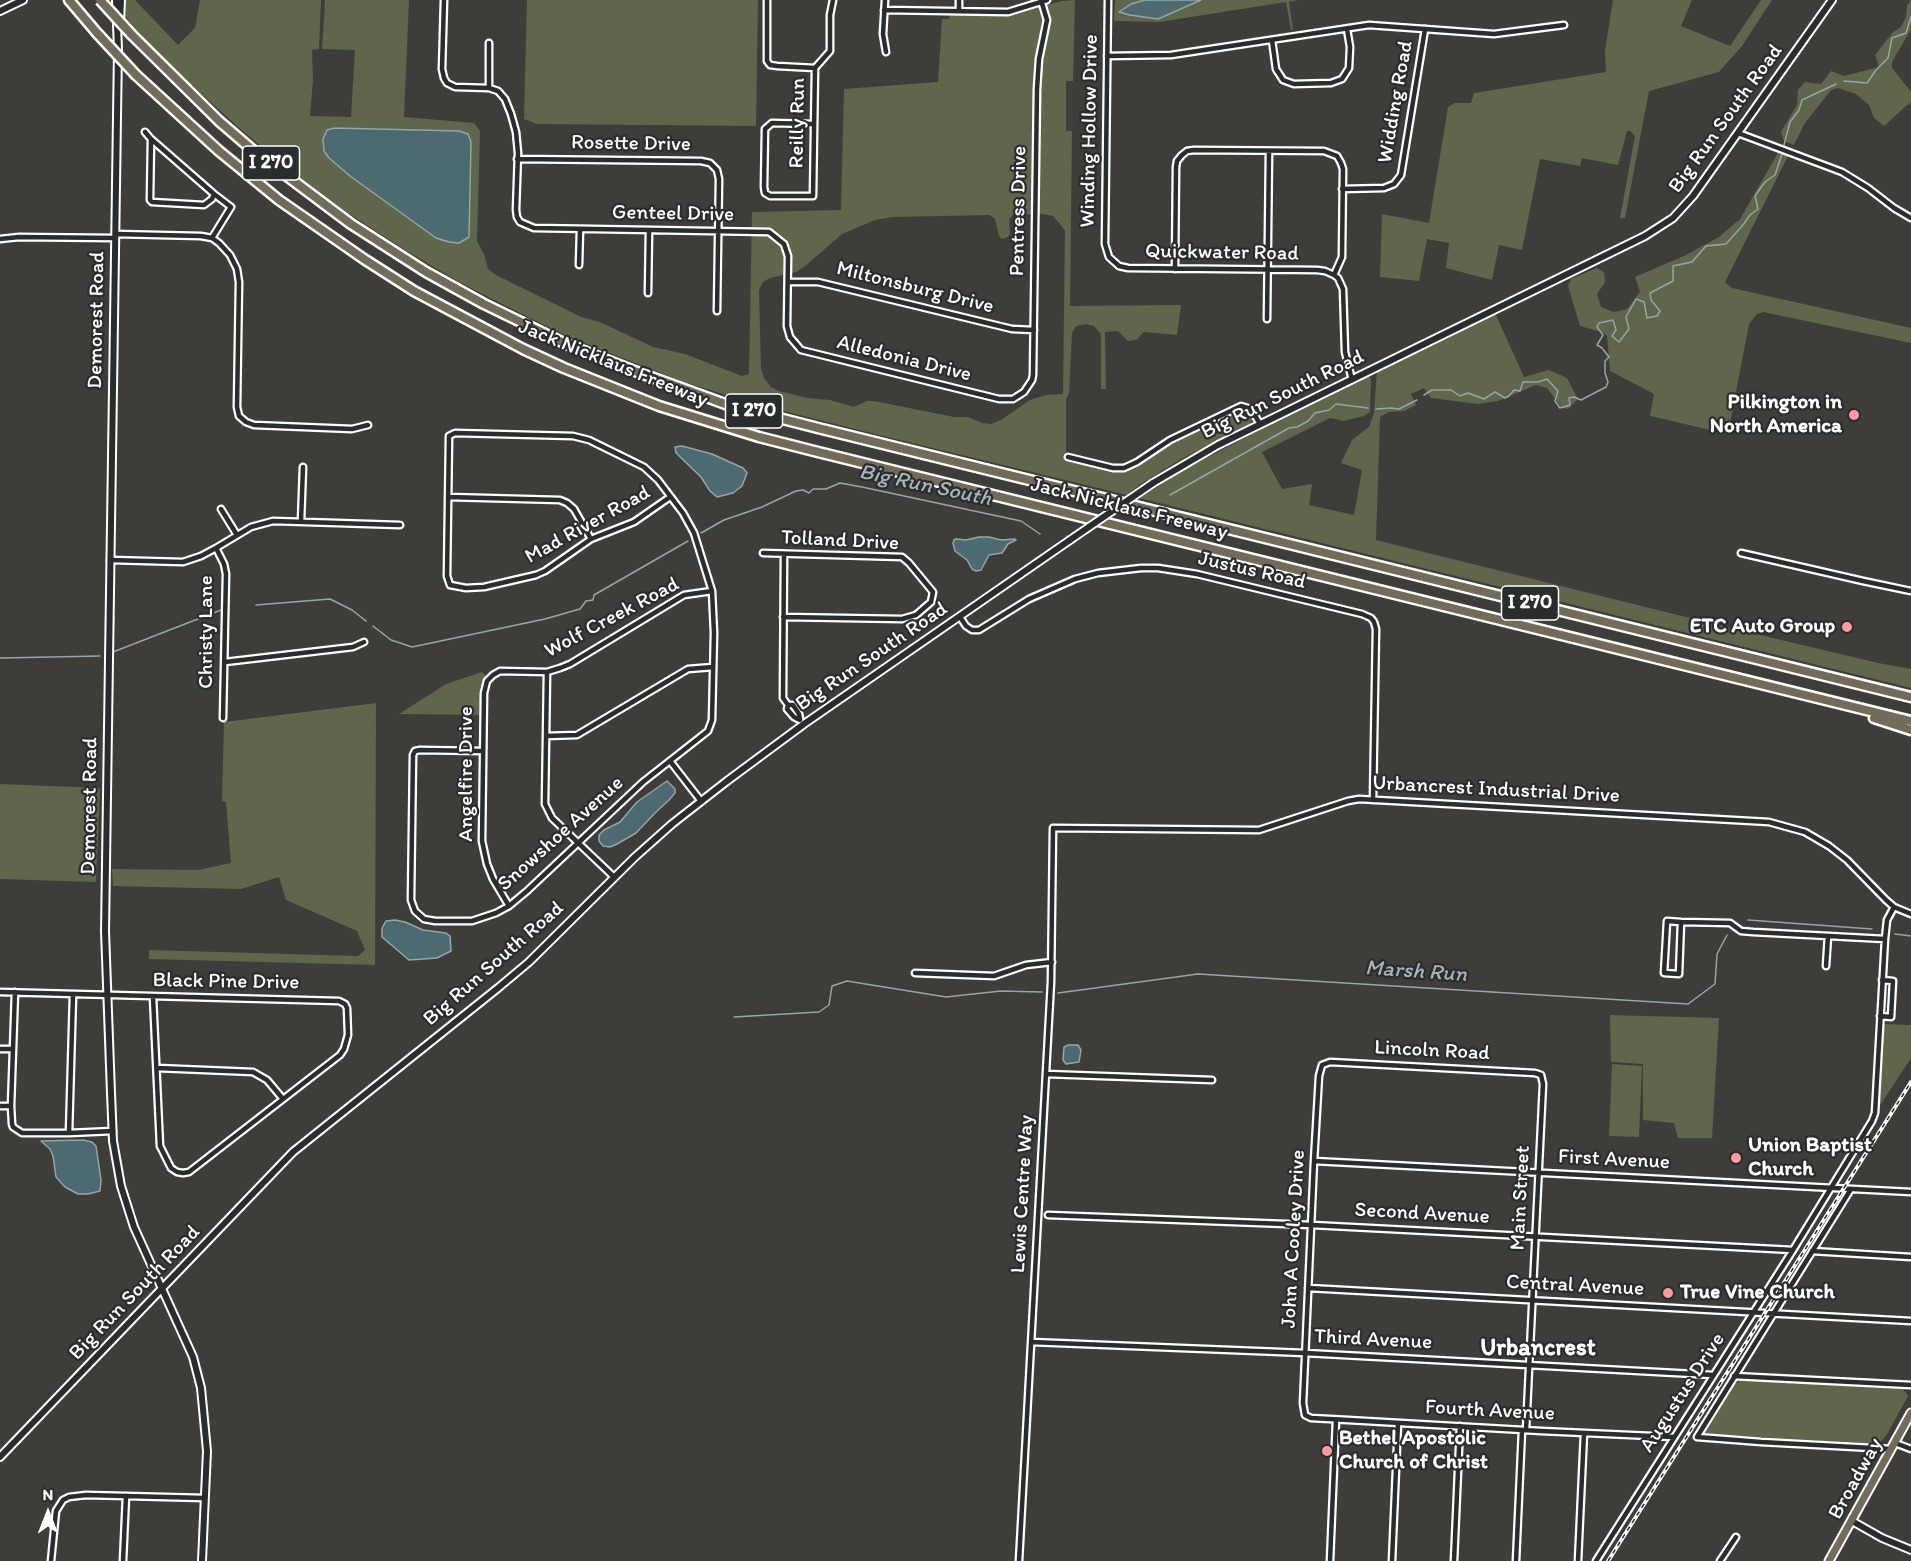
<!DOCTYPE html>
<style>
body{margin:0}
#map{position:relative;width:1911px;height:1561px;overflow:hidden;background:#3f3d3a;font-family:Itim,sans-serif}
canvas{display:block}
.north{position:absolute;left:18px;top:1483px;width:60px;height:60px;-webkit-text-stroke:4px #2a2d2e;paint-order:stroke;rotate:0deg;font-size:16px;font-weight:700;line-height:24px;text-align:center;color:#fff}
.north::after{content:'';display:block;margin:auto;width:21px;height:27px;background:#fff;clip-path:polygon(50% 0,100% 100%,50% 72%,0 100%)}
</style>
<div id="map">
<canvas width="1911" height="1561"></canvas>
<div class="north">N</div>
</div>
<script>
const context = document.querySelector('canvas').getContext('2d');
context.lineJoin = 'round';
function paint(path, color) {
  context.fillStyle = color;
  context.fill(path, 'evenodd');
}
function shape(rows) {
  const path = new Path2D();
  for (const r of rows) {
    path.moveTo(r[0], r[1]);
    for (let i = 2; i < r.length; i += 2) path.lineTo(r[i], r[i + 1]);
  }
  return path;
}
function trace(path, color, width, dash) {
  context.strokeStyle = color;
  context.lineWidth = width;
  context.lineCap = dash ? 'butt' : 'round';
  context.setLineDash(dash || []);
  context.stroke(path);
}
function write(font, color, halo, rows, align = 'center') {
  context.font = font + ' Itim,sans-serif';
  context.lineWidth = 4.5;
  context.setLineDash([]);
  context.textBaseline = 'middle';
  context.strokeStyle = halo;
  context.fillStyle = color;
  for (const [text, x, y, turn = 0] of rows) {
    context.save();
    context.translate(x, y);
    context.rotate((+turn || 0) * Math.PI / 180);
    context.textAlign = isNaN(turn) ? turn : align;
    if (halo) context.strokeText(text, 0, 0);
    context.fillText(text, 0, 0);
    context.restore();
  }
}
const green = shape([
 [123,0,135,0,178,45,195,28,200,0,321,0,319,49,312,50,313,80,310,116,351,117,355,50,322,49,325,0,409,0,404,117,474,123,480,131,477,241,484,254,488,269,496,275,581,317,600,322,653,347,685,354,742,376,749,374,752,212,841,210,844,89,938,82,942,19,949,19,950,15,1007,15,1062,1,1075,0,1073,81,1066,81,1066,131,1072,131,1070,306,1181,305,1177,335,1144,332,1136,340,1128,341,1118,331,1105,332,1106,389,1101,389,1101,334,1094,326,1086,324,1076,326,1072,333,1069,393,1066,399,1066,458,1109,469,1127,469,1183,436,1240,408,1248,410,1253,416,1253,419,1250,424,1183,458,1139,485,1127,495,879,435,756,404,684,382,569,337,518,312,459,282,402,248,345,211,282,164,237,126,185,79,145,40,123,14],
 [334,128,459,131,467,134,471,142,469,237,436,238,350,176,329,158,324,151,323,139,327,130],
 [1043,214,1053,216,1060,224,1065,231,1063,394,1046,395,1030,400,1001,420,991,424,982,423,968,417,954,417,874,401,867,401,854,407,830,400,807,398,779,391,771,387,764,378,761,369,759,290,763,282,770,278,796,272,804,267,842,234,875,220,893,217,990,215,995,219,999,236,1002,239,1008,237,1010,233,1009,219,1013,215],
 [527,0,758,0,756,126,537,124,524,119],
 [1115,0,1298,0,1289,2,1293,30,1291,30,1286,2,1159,22,1114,21],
 [1613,0,1692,0,1681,26,1730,46,1761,0,1772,0,1742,46,1719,72,1649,91,1625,218,1620,218,1635,136,1630,131,1627,131,1618,165,1582,158,1580,166,1540,159,1522,250,1499,245,1492,280,1446,268,1449,243,1427,239,1419,281,1380,277,1382,214,1429,223,1448,107,1455,103,1471,103,1474,93,1606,72,1605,51],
 [1911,1,1911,29,1892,62,1892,68,1911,92,1911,103,1906,106,1884,126,1874,118,1869,105,1856,94,1838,88,1831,90,1805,123,1794,145,1784,141,1781,132,1797,105,1798,90,1805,82,1821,84,1831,71,1844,76,1879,67,1875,55,1893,32,1901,27,1906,17,1907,5],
 [1778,153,1788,156,1725,282,1732,288,1911,328,1911,343,1763,312,1757,314,1749,324,1728,434,1650,416,1654,394,1610,371,1607,336,1604,333,1580,326,1568,286,1571,279,1597,268,1604,272,1605,282,1597,294,1601,307,1614,312,1627,309,1640,292,1635,277,1686,255,1719,237,1740,219],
 [1495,313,1524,377,1549,370,1567,378,1578,399,1568,409,1562,408,1547,388,1536,385,1498,401,1478,404,1431,398,1424,388,1411,394,1416,405,1404,411,1389,412,1380,417,1376,540,1714,624,1878,663,1911,669,1911,688,1139,498,1189,467,1322,398,1368,376,1371,378,1370,412,1364,416,1343,421,1330,418,1262,452,1282,489,1312,484,1309,505,1354,515,1362,470,1341,463,1352,440,1369,427,1374,413,1377,370],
 [482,672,489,678,483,715,399,714,446,684],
 [376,703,375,965,149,959,149,950,358,956,365,950,357,931,286,900,279,877,241,889,113,886,112,869,198,870,231,863,226,802,222,801,224,722],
 [0,784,100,788,96,882,0,879],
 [1610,1015,1719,1018,1712,1138,1678,1138,1674,1123,1643,1120,1643,1064,1611,1062],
 [1883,1024,1911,1025,1911,1058,1879,1107],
 [1612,1064,1642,1066,1639,1137,1609,1136],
 [1742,1380,1903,1389,1908,1396,1886,1436,1879,1444,1705,1434,1703,1432,1732,1388,1736,1383]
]);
const water = shape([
 [1145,0,1201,0,1158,19,1130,15,1119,12,1131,4,1145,0],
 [334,128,459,131,468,134,471,142,469,237,459,243,449,242,436,238,350,176,329,158,324,151,323,139,327,130,334,128],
 [682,446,712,454,743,468,747,473,742,486,733,493,717,497,710,491,701,477,676,453,675,447,682,446],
 [979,537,989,537,1001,540,1015,539,1016,540,1008,544,1002,553,989,555,981,570,976,571,972,569,967,560,955,551,953,543,954,540,956,539,966,540,979,537],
 [667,781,675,789,675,793,669,800,655,813,636,833,617,844,610,847,603,846,599,841,599,835,604,830,620,822,637,802,667,781],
 [395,920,405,922,423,930,446,933,450,936,451,951,437,958,409,960,382,937,382,928,386,921,395,920],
 [1068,1045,1078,1045,1081,1050,1079,1062,1066,1064,1063,1060,1064,1047,1068,1045],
 [83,1140,92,1142,96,1146,101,1180,100,1191,88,1194,78,1194,65,1187,56,1177,53,1156,50,1149,41,1141,83,1140]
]);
const stream = shape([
 [1844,81,1867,83,1876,70,1888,58,1892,38,1906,33,1911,17],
 [1784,145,1790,122,1799,110,1802,100,1836,84],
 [1424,395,1432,390,1451,390,1460,396,1468,393,1484,399,1495,392,1505,398,1509,396,1514,390,1520,391,1523,382,1538,382,1547,379,1558,391,1555,401,1560,408,1570,405,1569,398,1574,397,1581,400,1606,387,1608,382,1605,373,1605,361,1609,357,1602,348,1597,345,1603,335,1597,327,1599,323,1613,320,1616,330,1612,336,1619,342,1629,329,1626,317,1636,299,1644,302,1647,318,1657,316,1660,311,1651,300,1650,293,1673,281,1673,266,1692,262,1706,246,1726,244,1743,225,1750,215,1758,209,1755,196,1765,182,1775,175,1782,154],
 [1376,409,1391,408,1399,409,1417,400],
 [1170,495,1289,428,1297,427,1308,421,1315,413,1329,410,1336,404,1368,408],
 [701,533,724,520,762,507,796,491,803,490,809,493,813,489,826,489,840,483,862,487,1021,521,1040,534],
 [256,605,330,599,352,610,366,621],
 [373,626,391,640,412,647,545,619,580,609,586,601,593,600,594,595,688,541],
 [113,652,221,610],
 [0,658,100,656],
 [1748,920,1872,929],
 [1895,934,1911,936],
 [1058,993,1198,974,1688,1004,1715,984,1717,954,1727,935],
 [734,1017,819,1012,829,1005,832,986,847,981,946,997,1001,991,1042,992]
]);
const street = shape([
 [444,0,442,69,444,78,447,83,455,87,489,88,498,91,505,99,511,114,516,132,518,153,516,210,517,217,520,222,534,228,769,232,784,244,788,256,787,326,790,337,801,350,999,399,1013,399,1024,392,1032,380,1033,375,1037,89,1039,59,1047,20,1041,0],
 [767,0,767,61,770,65,777,66,815,68],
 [885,0,883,34,886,52],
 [1108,0,1105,244,1109,257,1119,266,1128,268,1317,270,1325,271,1334,275,1338,278,1343,289,1345,352,1352,380],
 [884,10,1008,12,1047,0],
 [959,11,959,0],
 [1272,40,1276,69,1283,80,1294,84,1331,83,1342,79,1349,68,1350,47,1347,29],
 [1107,56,1171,55,1369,25,1494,34,1564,25],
 [489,88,489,43],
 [814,124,772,123,765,129,764,187,765,193,770,196,813,196,815,68,830,51,830,15,833,0],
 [145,132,151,139,214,194,231,207,212,238],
 [1738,133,1842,172,1868,188,1894,208,1911,218],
 [151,139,150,200,152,202,204,205,212,199,214,194],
 [517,159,701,161,710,163,717,170,719,179,717,311],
 [1342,189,1384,188,1394,184,1401,175,1425,29],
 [115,234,201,236,212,238,219,243,230,255,237,269,239,282,237,407,239,416,246,422,254,425,352,429,368,425],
 [0,239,19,237,115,238],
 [579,265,580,229],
 [1175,269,1176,167,1177,161,1182,155,1187,151,1194,150,1324,151,1337,156,1341,163,1343,169,1342,257,1334,275],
 [788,282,818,282,1012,329,1034,330],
 [648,293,649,230],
 [1267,319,1269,151],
 [1068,457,1113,468,1124,468,1137,462,1170,440,1241,406,1251,409,1260,424],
 [448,497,560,500,567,503,574,509,591,539],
 [221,509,237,535],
 [301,521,303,467],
 [216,548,224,564,226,574,223,718],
 [763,553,902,557,909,563,933,592,931,602,916,615,902,619,783,617],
 [1741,553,1863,581,1911,591],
 [784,554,783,698,788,705,787,709,794,717,800,720],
 [110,560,183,562,201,556,216,548,251,527,273,521,400,525],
 [960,617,966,626,972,630,979,630,1029,599,1075,579,1098,573,1141,568,1158,568,1197,574,1362,614,1371,618,1374,622,1376,629,1373,800],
 [225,662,353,647,364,642],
 [547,672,545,804,552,818,614,877],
 [788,705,793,705,799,714,800,719],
 [546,736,577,735,688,669,713,667],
 [483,751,420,750,415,751,413,755,411,900,415,911,424,919,435,921,472,921,496,913,509,906,527,891,643,782,708,731,712,720,714,633,712,591,694,533,683,513,658,480,644,467,589,440,573,436,455,433,449,436,447,576,450,585,466,588,484,587,536,575,545,571,591,539,634,522,670,497],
 [670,761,701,801],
 [509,906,493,879,487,864,482,841,484,693,487,681,493,675,500,671,547,672,560,668,570,664,684,595,712,591],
 [1681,922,1679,974,1664,973,1667,921,1681,922,1730,923,1741,931,1753,932,1885,939],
 [1826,966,1828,936],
 [915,973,994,976,1026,965,1052,962],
 [0,992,339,1001,345,1004,347,1008,348,1035,344,1049,340,1055,189,1172,183,1173,177,1172,171,1168,160,1146,153,997],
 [15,992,11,1106,12,1124,13,1127,22,1133,69,1133,113,1131],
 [1880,1016,1891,1017,1893,981,1882,980],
 [0,1049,13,1049],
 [157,1068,253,1072,267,1080,283,1099],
 [1046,1074,1212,1080],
 [0,1106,11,1106],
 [69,1133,73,995],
 [1314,1161,1911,1192],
 [1851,1189,1697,1437,1761,1442,1891,1449],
 [1048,1215,1312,1225,1793,1250],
 [1812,1251,1911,1257],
 [1308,1288,1911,1321],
 [1031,1342,1305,1353,1713,1375],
 [1734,1376,1911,1385],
 [1526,1430,1543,1084,1541,1075,1535,1073,1330,1062,1322,1065,1319,1076,1314,1161,1303,1403,1305,1415,1311,1418,1348,1420,1541,1431,1674,1437],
 [1895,1443,1911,1449],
 [51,1561,56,1511,63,1500,69,1497,86,1495,204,1498],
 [123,1561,126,1496],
 [1019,1561,1051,982,1053,828,1259,830,1348,801,1359,799,1769,822,1805,832,1829,846,1847,860,1886,900,1894,907,1911,914],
 [1330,1561,1336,1420],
 [1392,1561,1398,1423],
 [1454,1561,1460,1426],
 [1516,1561,1522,1430],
 [1578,1561,1584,1433],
 [1596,1561,1793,1250,1872,1121,1875,1113,1885,939,1887,920,1894,907],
 [1720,1561,1736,1537]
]);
const secondary = shape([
 [116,0,118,49,105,931,111,1093,113,1141,121,1186,134,1227,193,1357,201,1388,207,1451,202,1561],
 [0,11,23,0],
 [120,22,121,0],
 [1153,483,1218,445,1645,236,1673,218,1693,196,1832,0],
 [0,1457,293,1152,498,988,529,962,635,857,672,824,727,781,804,724,1070,540],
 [1852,1521,1882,1538,1911,1550]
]);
const primary = shape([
 [1829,1561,1911,1413]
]);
const highway = shape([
 [69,0,97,33],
 [132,35,219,121,255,152,351,224,426,272,484,304,566,344,632,370,728,405,818,428,1911,697],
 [136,75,219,151,279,200,364,259,414,291,523,349,564,368,659,406,759,437,818,452,1911,721],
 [1874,718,1911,730]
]);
const rail = shape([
 [1608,1561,1911,1082]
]);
const secondaryBridge = shape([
 [1070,540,1153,483]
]);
const highwayBridge = shape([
 [100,0,132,35],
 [97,33,136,75]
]);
const markers = [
 [1854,415,6,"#ff9aa2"],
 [1847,627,6,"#ff9aa2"],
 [1736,1158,6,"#ff9aa2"],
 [1668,1293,6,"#ff9aa2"],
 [1327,1451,6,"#ff9aa2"]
];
const shields = [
 [271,163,57],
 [754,411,57],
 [1530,603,57]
];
const shieldNames = [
 ["I 270",271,163],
 ["I 270",754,411],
 ["I 270",1530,603]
];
const streetNames = [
 ["Widding Road",1396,102,-80],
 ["Big Run South Road",1726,119,-54],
 ["Reilly Run",798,123,-89],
 ["Winding Hollow Drive",1090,131,-89],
 ["Rosette Drive",631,144,1],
 ["Pentress Drive",1019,211,-89],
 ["Genteel Drive",673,214,1],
 ["Quickwater Road",1222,253,1],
 ["Miltonsburg Drive",915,288,14],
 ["Demorest Road",97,320,-89],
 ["Alledonia Drive",904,359,14],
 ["Jack Nicklaus Freeway",613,364,22],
 ["Big Run South Road",1283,395,-26],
 ["Jack Nicklaus Freeway",1129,509,14],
 ["Mad River Road",588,525,-29],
 ["Tolland Drive",840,541,3],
 ["Justus Road",1252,571,13],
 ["Wolf Creek Road",612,618,-28],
 ["Christy Lane",207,632,-90],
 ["Big Run South Road",872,657,-34],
 ["Angelfire Drive",467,774,-90],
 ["Urbancrest Industrial Drive",1496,790,3],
 ["Demorest Road",90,806,-89],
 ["Snowshoe Avenue",561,834,-42],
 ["Big Run South Road",494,964,-41],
 ["Black Pine Drive",226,982,1],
 ["Lincoln Road",1432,1051,3],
 ["First Avenue",1614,1160,3],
 ["Lewis Centre Way",1023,1194,-87],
 ["Main Street",1521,1198,-87],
 ["Second Avenue",1422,1214,3],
 ["John A Cooley Drive",1294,1239,-87],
 ["Central Avenue",1575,1286,3],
 ["Big Run South Road",135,1293,-46],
 ["Third Avenue",1373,1340,3],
 ["Augustus Drive",1683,1393,-57],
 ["Fourth Avenue",1490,1411,3],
 ["Broadway",1856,1479,-61]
];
const poiNames = [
 ["Pilkington in",1842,403,"right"],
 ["North America",1842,427,"right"],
 ["ETC Auto Group",1835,627,"right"],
 ["Union Baptist",1748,1146],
 ["Church",1748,1170],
 ["True Vine Church",1680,1293],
 ["Bethel Apostolic",1339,1439],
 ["Church of Christ",1339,1463]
];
const waterNames = [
 ["Big Run South",925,486,12],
 ["Marsh Run",1416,972,4]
];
const quarterNames = [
 ["Urbancrest",1538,1349]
];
paint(green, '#5f664c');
paint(water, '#4d6a70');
trace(water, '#94a6a9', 1.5);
trace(stream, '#94a6a9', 1.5);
trace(street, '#fff', 9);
trace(secondary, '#fff', 10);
trace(primary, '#fff', 11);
trace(highway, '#fff', 13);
trace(street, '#2a2d2e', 4.5);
trace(secondary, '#2a2d2e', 6);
trace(primary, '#736b5a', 7);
trace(highway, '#736b5a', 8);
trace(rail, '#fff', 4);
trace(rail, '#2a2d2e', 1.5, [4.5]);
trace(secondaryBridge, '#fff', 10, []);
trace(highwayBridge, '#fff', 13, []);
trace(secondaryBridge, '#2a2d2e', 6);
trace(highwayBridge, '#736b5a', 8);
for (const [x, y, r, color] of markers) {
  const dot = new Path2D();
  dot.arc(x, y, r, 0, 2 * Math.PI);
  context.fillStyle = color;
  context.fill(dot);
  trace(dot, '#2a2d2e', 2);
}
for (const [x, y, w] of shields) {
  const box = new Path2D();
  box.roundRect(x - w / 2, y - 17, w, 34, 4.5);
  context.fillStyle = '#2a2d2e';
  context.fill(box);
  trace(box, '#fff', 1.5);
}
write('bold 20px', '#fff', null, shieldNames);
write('21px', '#fff', '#2a2d2e', streetNames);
write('bold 21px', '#fff', '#2a2d2e', poiNames, 'left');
write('italic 22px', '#a6b4b8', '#2a2d2e', waterNames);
write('bold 24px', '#fff', '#2a2d2e', quarterNames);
</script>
